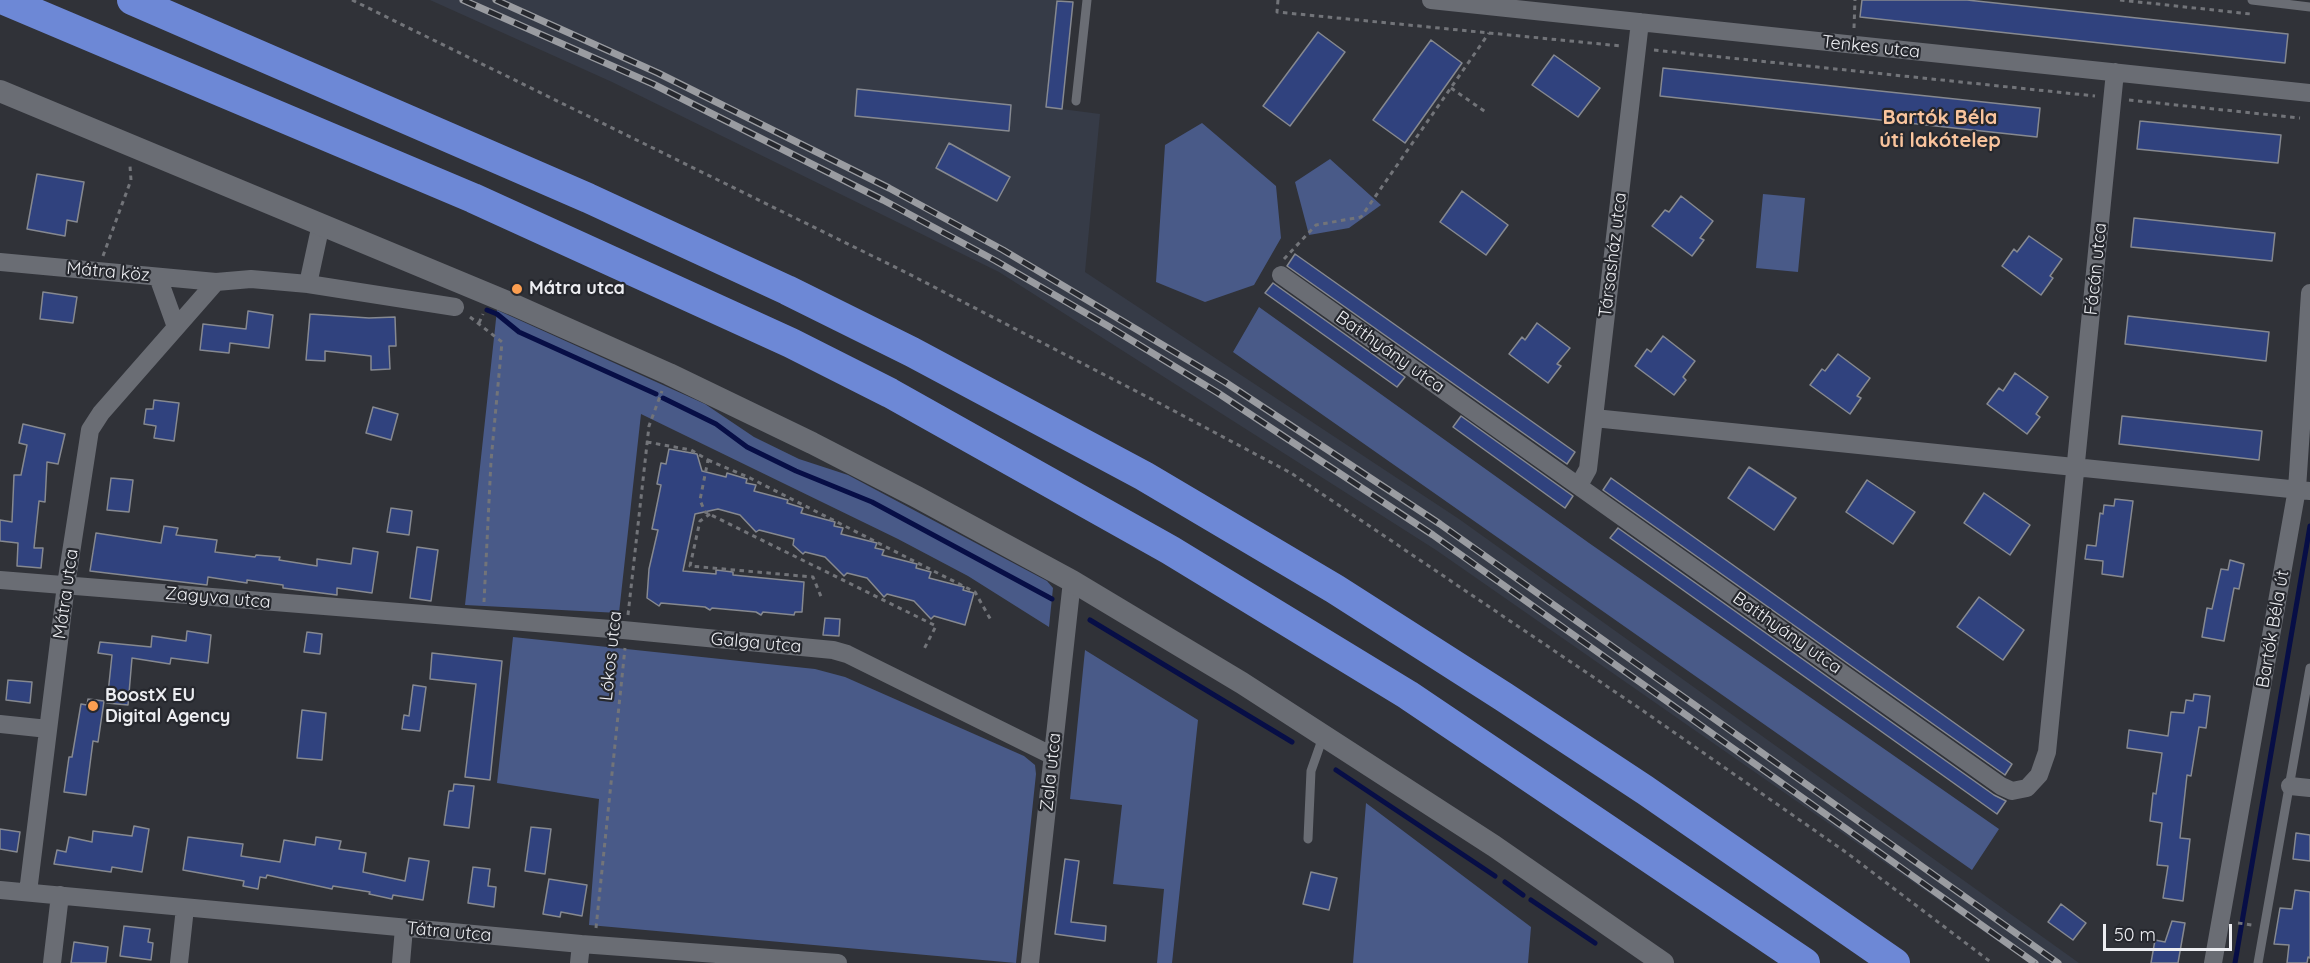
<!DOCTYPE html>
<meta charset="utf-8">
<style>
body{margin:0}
#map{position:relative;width:2310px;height:963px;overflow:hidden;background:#303238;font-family:Quicksand,sans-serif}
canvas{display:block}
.scale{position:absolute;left:2103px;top:924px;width:129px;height:27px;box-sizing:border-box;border:3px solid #ecedf1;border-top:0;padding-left:8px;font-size:18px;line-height:21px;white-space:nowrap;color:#ecedf1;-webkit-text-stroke:4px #26282e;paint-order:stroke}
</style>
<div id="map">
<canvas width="2310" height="963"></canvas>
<div class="scale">50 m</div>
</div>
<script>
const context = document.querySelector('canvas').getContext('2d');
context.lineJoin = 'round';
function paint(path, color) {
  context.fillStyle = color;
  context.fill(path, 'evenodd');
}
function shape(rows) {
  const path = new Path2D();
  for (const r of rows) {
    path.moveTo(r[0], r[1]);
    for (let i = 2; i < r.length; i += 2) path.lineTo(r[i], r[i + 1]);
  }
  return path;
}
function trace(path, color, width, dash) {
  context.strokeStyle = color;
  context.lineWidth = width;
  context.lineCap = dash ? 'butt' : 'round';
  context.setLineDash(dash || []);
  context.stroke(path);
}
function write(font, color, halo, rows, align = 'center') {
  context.font = font + ' Quicksand,sans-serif';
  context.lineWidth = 4.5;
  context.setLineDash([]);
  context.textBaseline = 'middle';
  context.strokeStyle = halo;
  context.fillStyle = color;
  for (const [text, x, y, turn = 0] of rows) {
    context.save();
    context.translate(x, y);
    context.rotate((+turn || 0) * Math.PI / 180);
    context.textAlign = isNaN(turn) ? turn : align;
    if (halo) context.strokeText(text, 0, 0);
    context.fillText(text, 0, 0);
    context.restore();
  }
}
const built = shape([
 [430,0,1065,0,1057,1,1046,107,1100,114,1085,272,1459,519,2079,963,2029,963,1436,550,999,272,612,82]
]);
const green = shape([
 [1202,123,1276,186,1281,238,1254,285,1205,302,1156,282,1165,145],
 [1330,159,1381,205,1349,228,1309,235,1295,182],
 [1763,194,1805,198,1798,272,1756,268],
 [1259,307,1589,543,1999,829,1972,870,1233,352],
 [497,310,705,404,754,437,799,459,848,475,1047,581,1053,588,1049,627,968,576,898,539,641,414,619,613,465,605],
 [513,637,815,669,845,677,1024,756,1035,765,1036,774,1016,963,589,925,599,799,497,783],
 [1085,650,1198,720,1172,963,1157,963,1164,889,1113,884,1122,805,1070,799],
 [1366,803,1531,927,1528,963,1353,963]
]);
const stream = shape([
 [487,310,497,314,519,332,656,394],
 [663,398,716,424,747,447,796,471,872,502,1052,599],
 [1090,620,1292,742],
 [1336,770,1495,876],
 [1505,882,1523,895],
 [1531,900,1595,943],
 [2235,963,2310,526]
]);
const building = shape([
 [1862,0,1967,0,2288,34,2285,63,1860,17,1862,0],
 [1057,1,1073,2,1062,109,1046,107,1057,1],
 [1318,32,1345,52,1290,126,1263,106,1318,32],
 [1431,40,1462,63,1405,143,1373,120,1431,40],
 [1554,55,1600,88,1578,117,1532,85,1554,55],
 [1663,68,2040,108,2037,137,1660,96,1663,68],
 [857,89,1011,105,1009,131,855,116,857,89],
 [2140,121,2281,135,2278,163,2137,149,2140,121],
 [949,143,1010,177,997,201,936,168,949,143],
 [37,174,84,182,77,222,67,220,65,236,27,229,37,174],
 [1462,191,1508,225,1486,255,1440,222,1462,191],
 [1681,196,1713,221,1700,238,1704,240,1692,256,1652,226,1665,210,1669,212,1681,196],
 [2134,218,2275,233,2272,261,2131,247,2134,218],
 [2029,236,2062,259,2050,276,2053,278,2041,295,2002,266,2014,249,2017,252,2029,236],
 [1295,254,1575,452,1567,464,1287,266,1295,254],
 [1273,283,1405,377,1397,387,1265,293,1273,283],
 [43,292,77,297,73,323,40,319,43,292],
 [248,311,273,315,269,348,230,343,229,353,200,350,203,324,246,329,248,311],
 [310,314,369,318,395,317,396,346,389,346,390,369,371,370,371,356,325,351,325,361,306,360,310,314],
 [2128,316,2269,332,2266,361,2125,344,2128,316],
 [1537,323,1570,348,1557,364,1561,366,1548,383,1509,354,1522,337,1525,340,1537,323],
 [1663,336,1695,361,1683,377,1686,380,1674,395,1635,366,1647,349,1651,352,1663,336],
 [1838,354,1870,378,1857,396,1861,398,1850,414,1810,385,1822,369,1825,371,1838,354],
 [2015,373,2048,397,2036,414,2040,417,2027,434,1987,404,1999,388,2003,391,2015,373],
 [154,400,179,403,174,441,154,438,156,426,144,424,146,409,153,409,154,400],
 [373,407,398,414,391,440,366,433,373,407],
 [1461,416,1573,496,1565,508,1453,427,1461,416],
 [2122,416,2262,431,2259,460,2119,444,2122,416],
 [23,424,65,434,58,464,47,462,45,502,39,501,34,548,43,548,41,568,17,566,18,543,0,541,0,520,12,522,14,475,21,475,27,445,19,443,23,424],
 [669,449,697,454,702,471,726,477,727,473,747,479,746,483,756,485,754,491,788,500,787,503,803,508,801,513,835,522,834,526,843,528,841,534,877,543,875,548,884,550,882,555,917,564,916,568,931,572,929,578,964,587,963,590,974,593,965,625,934,616,931,619,914,601,887,594,884,597,867,578,847,573,844,576,825,557,805,552,803,554,793,545,794,539,759,530,756,532,740,515,718,509,695,514,683,571,716,574,716,570,733,572,733,575,804,582,802,612,795,612,794,615,763,612,761,615,756,612,712,608,710,610,705,607,661,603,659,606,647,598,649,569,658,530,652,529,661,485,657,484,661,463,666,464,669,449],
 [1749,467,1796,498,1774,530,1728,498,1749,467],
 [111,478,133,480,129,512,107,510,111,478],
 [1611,478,2012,764,2005,775,1603,490,1611,478],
 [1867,480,1915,512,1893,544,1846,512,1867,480],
 [1984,493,2030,525,2010,555,1964,523,1984,493],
 [2115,499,2133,501,2123,577,2102,574,2103,561,2085,559,2087,545,2096,546,2100,513,2103,514,2104,505,2114,506,2115,499],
 [391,508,412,511,409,535,387,532,391,508],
 [164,526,178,528,176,535,217,540,215,552,255,557,256,555,280,557,279,560,317,566,317,559,351,564,353,548,378,552,372,593,337,588,337,595,283,588,283,585,247,580,247,583,208,577,207,585,90,571,96,533,161,543,164,526],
 [1618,528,1994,795,2006,801,1997,814,1610,538,1618,528],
 [417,547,438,550,431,601,410,598,417,547],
 [2230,560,2244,564,2239,589,2234,588,2224,641,2202,637,2207,608,2212,609,2221,569,2228,570,2230,560],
 [1979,597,2024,630,2003,660,1957,627,1979,597],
 [825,618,840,619,839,636,823,635,825,618],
 [187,631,211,635,208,663,171,658,170,664,132,658,128,705,107,703,112,655,98,653,100,642,151,647,152,636,186,641,187,631],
 [307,632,322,634,320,654,304,652,307,632],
 [432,653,502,661,490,780,465,777,476,684,430,679,432,653],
 [8,680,32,682,30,703,6,700,8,680],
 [413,685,426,687,420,731,402,729,404,715,409,716,413,685],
 [2194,694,2210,696,2206,728,2199,727,2191,776,2187,775,2180,838,2190,839,2183,901,2163,898,2168,866,2157,865,2162,823,2150,821,2153,793,2156,794,2162,753,2127,748,2129,730,2168,736,2171,712,2184,713,2186,700,2193,701,2194,694],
 [88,699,104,701,98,742,93,741,86,795,64,792,69,757,72,757,81,704,87,705,88,699],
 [302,710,326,713,322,760,297,758,302,710],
 [454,784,474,786,469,828,444,825,449,791,453,791,454,784],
 [134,826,149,829,142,872,112,867,111,872,54,864,57,850,66,852,69,837,92,842,93,831,132,836,134,826],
 [531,827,551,829,545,874,525,871,531,827],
 [0,829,20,832,17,852,0,849,0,829],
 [2296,833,2310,835,2310,861,2293,859,2296,833],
 [188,837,243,844,241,856,280,862,284,840,315,845,316,837,341,841,339,849,366,853,363,872,405,881,409,858,429,861,423,900,393,895,392,899,369,894,370,892,333,886,332,889,267,875,266,878,260,877,258,889,243,886,244,881,183,870,188,837],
 [1065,859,1079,861,1071,922,1106,926,1105,941,1055,934,1065,859],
 [473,867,490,869,488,886,496,887,494,907,468,903,473,867],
 [1311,872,1337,878,1329,910,1303,904,1311,872],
 [549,879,587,885,582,916,561,912,560,917,543,914,549,879],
 [2295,890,2310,892,2310,958,2308,957,2307,963,2287,963,2289,945,2274,944,2280,908,2292,909,2295,890],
 [2061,904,2086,923,2073,940,2048,922,2061,904],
 [2172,921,2185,923,2178,963,2151,963,2155,940,2165,942,2172,921],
 [124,926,150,929,148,942,153,943,151,960,120,956,124,926],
 [74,942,108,947,106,963,71,963,74,942]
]);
const path = shape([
 [352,0,907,273,1161,404,1291,473,1642,710,1847,853,1992,963],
 [1278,0,1277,12,1621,46],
 [2120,0,2251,14],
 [1854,28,1855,0],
 [1654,50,2095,96],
 [1451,88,1487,113],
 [2129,100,2300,118],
 [103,256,131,180,130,166],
 [1284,259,1316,225,1361,217,1489,33],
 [470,317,502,342,491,461,484,602],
 [479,323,483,314],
 [647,442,691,450,708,460,700,500,705,512,936,626,923,651],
 [708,460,750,478,975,592,992,622],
 [710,514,700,521,690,566,813,577,822,599],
 [628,615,649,426,662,391],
 [2238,923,2252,925],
 [596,928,625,648]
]);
const service = shape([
 [2252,0,2310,7],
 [1076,101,1087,0],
 [1308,839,1311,771,1323,737],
 [2258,963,2310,668]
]);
const minor = shape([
 [1431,0,2310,93],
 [0,262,216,282,251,279,308,284,321,224],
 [1281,275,2001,786,2012,791,2027,788,2039,775,2047,752,2115,72],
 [158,277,176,327],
 [308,284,455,307],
 [1594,418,2310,491],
 [1579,485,1588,469,1640,22],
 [0,580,623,630,833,650,847,654,1053,756],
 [0,724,48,729],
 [2290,786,2310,788],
 [0,890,581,944,838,963],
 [28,892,66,585,90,430,101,413,216,282],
 [52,963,60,895],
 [179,963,185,908],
 [401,963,404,928],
 [579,963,581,944],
 [1030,963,1072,581],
 [2213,963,2297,489,2310,293]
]);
const tertiary = shape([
 [0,91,512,304,669,374,812,443,917,497,1072,581,1242,683,1494,846,1663,963]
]);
const trunk = shape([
 [4,0,473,198,791,343,890,393,1170,550,1408,695,1805,963],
 [132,0,588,198,787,290,912,352,1144,476,1335,589,1504,697,1645,790,1895,963]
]);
const rail = shape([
 [463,0,653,84,883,200,996,261,1108,326,1218,393,1433,535,2035,963],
 [496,0,658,73,889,188,1003,250,1225,382,1440,524,2058,963]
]);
const markers = [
 [517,289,6,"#fb9e50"],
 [93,706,6,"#fb9e50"]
];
const streetNames = [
 ["Tenkes utca",1871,47,6],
 ["Társasház utca",1613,255,-83],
 ["Fácán utca",2096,269,-84],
 ["Mátra köz",108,272,5],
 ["Batthyány utca",1390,352,35],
 ["Mátra utca",66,594,-82],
 ["Zagyva utca",218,598,5],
 ["Bartók Béla út",2273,629,-80],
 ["Batthyány utca",1787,633,35],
 ["Galga utca",756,643,5],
 ["Lókos utca",611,656,-84],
 ["Zala utca",1051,772,-84],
 ["Tátra utca",449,932,5]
];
const poiNames = [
 ["Mátra utca",529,289],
 ["BoostX EU",105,696],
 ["Digital Agency",105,717]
];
const neighbourhoodNames = [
 ["Bartók Béla",1940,118],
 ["úti lakótelep",1940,141]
];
paint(built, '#363b47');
paint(green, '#495a88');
trace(stream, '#070e46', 5);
paint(building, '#30427e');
trace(building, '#868990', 1.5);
trace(path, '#727479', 3, [4.5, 4.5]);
trace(service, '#6a6d74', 9);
trace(minor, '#6a6d74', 18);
trace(tertiary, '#6a6d74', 22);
trace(trunk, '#6d88d6', 30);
trace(rail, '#9a9ca1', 7);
trace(rail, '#26282e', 4.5, [14]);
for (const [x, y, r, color] of markers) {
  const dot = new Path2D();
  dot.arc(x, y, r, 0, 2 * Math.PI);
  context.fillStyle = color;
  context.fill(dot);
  trace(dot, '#26282e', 2);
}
write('18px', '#ecedf1', '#26282e', streetNames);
write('bold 18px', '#ecedf1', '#26282e', poiNames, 'left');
write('bold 20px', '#f9c49d', '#26282e', neighbourhoodNames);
</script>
